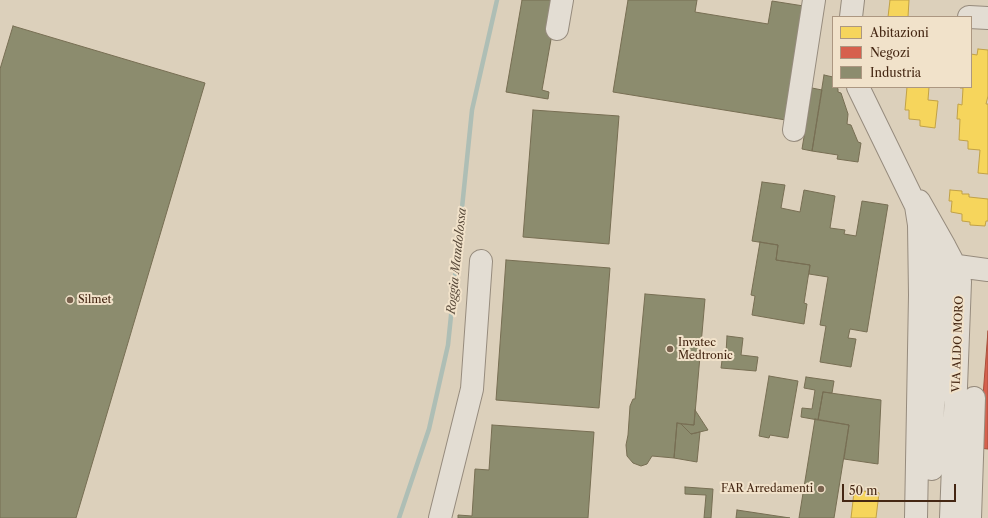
<!DOCTYPE html>
<style>
body{margin:0}
#map{position:relative;width:988px;height:518px;overflow:hidden;background:#dcd0bb;font-family:"Libre Caslon Text",serif}
canvas{display:block}
.legend{position:absolute;left:832px;top:16px;width:140px;height:72px;box-sizing:border-box;background:#f1e2ca;border:1px solid #ac9781;margin:0;padding:5px 7px;list-style:none;font-size:12px;color:#452713}
.legend li{display:flex;align-items:center;gap:8px;height:20px}
.legend b{width:20px;border:1px solid #ac9781}
.scale{position:absolute;left:842px;top:484px;width:114px;height:18px;box-sizing:border-box;border:2px solid #452713;border-top:0;padding-left:5px;font-size:12px;line-height:14px;white-space:nowrap;color:#452713;-webkit-text-stroke:3px #f1e2ca;paint-order:stroke}
</style>
<div id="map">
<canvas width="988" height="518"></canvas>
<ul class="legend">
<li><b style="height:11px;background:#f6d55c"></b>Abitazioni</li>
<li><b style="height:11px;background:#d6604d"></b>Negozi</li>
<li><b style="height:11px;background:#8c8c6e"></b>Industria</li>
</ul>
<div class="scale">50 m</div>
</div>
<script>
const context = document.querySelector('canvas').getContext('2d');
context.lineJoin = 'round';
function paint(path, color) {
  context.fillStyle = color;
  context.fill(path, 'evenodd');
}
function shape(rows) {
  const path = new Path2D();
  for (const r of rows) {
    path.moveTo(r[0], r[1]);
    for (let i = 2; i < r.length; i += 2) path.lineTo(r[i], r[i + 1]);
  }
  return path;
}
function trace(path, color, width, dash) {
  context.strokeStyle = color;
  context.lineWidth = width;
  context.lineCap = dash ? 'butt' : 'round';
  context.setLineDash(dash || []);
  context.stroke(path);
}
function write(font, color, halo, rows, align = 'center') {
  context.font = font + ' "Libre Caslon Text",serif';
  context.lineWidth = 4;
  context.setLineDash([]);
  context.textBaseline = 'middle';
  context.strokeStyle = halo;
  context.fillStyle = color;
  for (const [text, x, y, turn = 0] of rows) {
    context.save();
    context.translate(x, y);
    context.rotate((+turn || 0) * Math.PI / 180);
    context.textAlign = isNaN(turn) ? turn : align;
    if (halo) context.strokeText(text, 0, 0);
    context.fillText(text, 0, 0);
    context.restore();
  }
}
const homes = shape([
 [890,0,909,0,908,17,888,17,890,0],
 [978,49,988,50,988,96,986,104,988,104,988,174,978,173,980,150,968,149,968,141,959,140,960,119,957,119,958,104,962,105,963,88,960,88,960,87,971,87,971,54,977,55,978,49],
 [907,87,929,87,928,100,938,101,935,128,920,126,920,120,909,119,909,110,905,110,907,87],
 [950,190,962,191,962,194,969,194,969,197,988,199,988,221,986,221,985,226,970,225,970,222,962,221,962,214,951,212,952,201,949,201,950,190],
 [863,491,879,493,876,518,851,518,854,492,862,493,863,491]
]);
const shops = shape([
 [988,331,988,449,979,448,988,331]
]);
const industry = shape([
 [522,0,558,0,542,90,549,92,548,99,506,92,522,0],
 [628,0,697,0,695,12,768,24,772,1,810,7,792,121,613,92,628,0],
 [13,26,205,83,76,518,0,518,0,69,13,26],
 [824,75,833,77,833,87,837,87,838,89,838,92,841,93,848,114,847,124,851,125,858,142,861,143,858,162,837,159,838,155,812,151,824,75],
 [812,88,822,90,812,151,802,149,812,88],
 [533,110,619,116,609,244,523,237,533,110],
 [762,182,785,185,781,208,800,212,804,190,835,196,830,228,845,230,844,234,856,236,862,201,888,205,867,332,850,329,848,338,856,339,851,367,820,362,826,326,820,325,828,277,809,274,810,265,776,260,778,245,752,241,762,182],
 [760,242,778,245,776,260,810,265,804,303,807,304,804,324,752,315,755,296,751,295,760,242],
 [506,260,610,268,599,408,496,400,506,260],
 [645,294,705,299,694,425,677,423,674,458,652,456,647,464,641,466,633,463,627,456,626,445,628,435,630,406,633,399,635,399,645,294],
 [727,336,743,338,741,355,758,357,756,371,721,368,723,353,726,353,727,336],
 [769,376,798,381,788,438,770,435,769,438,759,436,769,376],
 [806,377,834,381,832,393,823,392,818,420,801,417,802,408,812,409,815,390,804,388,806,377],
 [823,392,881,400,878,464,844,459,849,425,818,420,823,392],
 [695,410,708,430,691,434,681,424,694,425,695,410],
 [815,419,849,425,834,518,799,518,815,419],
 [677,423,681,424,691,434,700,432,697,462,674,458,677,423],
 [492,425,594,432,588,518,458,518,458,515,472,516,475,469,489,470,492,425],
 [685,487,713,489,711,518,704,518,706,495,685,494,685,487],
 [737,510,790,518,736,518,737,510]
]);
const stream = shape([
 [399,518,429,429,448,345,472,110,497,0]
]);
const minor = shape([
 [851,17,853,0],
 [969,17,988,18],
 [557,29,562,0],
 [858,87,916,206,919,225,920,295,916,518],
 [794,130,814,0],
 [919,201,945,247,955,266,960,282,951,518],
 [929,242,938,284,939,300,938,349,933,405,932,469],
 [943,264,988,270],
 [440,518,472,389,481,261],
 [970,518,974,398]
]);
const markers = [
 [70,300,4,"#7a624e"],
 [670,349,4,"#7a624e"],
 [821,489,4,"#7a624e"]
];
const poiNames = [
 ["Silmet",78,300],
 ["Invatec",678,343],
 ["Medtronic",678,356],
 ["FAR Arredamenti",813,489,"right"]
];
const streetNames = [
 ["VIA ALDO MORO",958,344,-88]
];
const waterNames = [
 ["Roggia Mandolossa",457,261,-84]
];
paint(homes, '#f6d55c');
trace(homes, '#c1a146', 1);
paint(shops, '#d6604d');
trace(shops, '#aa4f3c', 1);
paint(industry, '#8c8c6e');
trace(industry, '#776e53', 1);
trace(stream, '#aebeb5', 4.5);
trace(minor, '#968b7d', 24);
trace(minor, '#e3ddd3', 22);
for (const [x, y, r, color] of markers) {
  const dot = new Path2D();
  dot.arc(x, y, r, 0, 2 * Math.PI);
  context.fillStyle = color;
  context.fill(dot);
  trace(dot, '#f1e2ca', 1.5);
}
write('11px', '#452713', '#f1e2ca', poiNames, 'left');
write('11px', '#452713', '#f1e2ca', streetNames);
write('italic 12px', '#5a4b3b', '#f1e2ca', waterNames);
</script>
